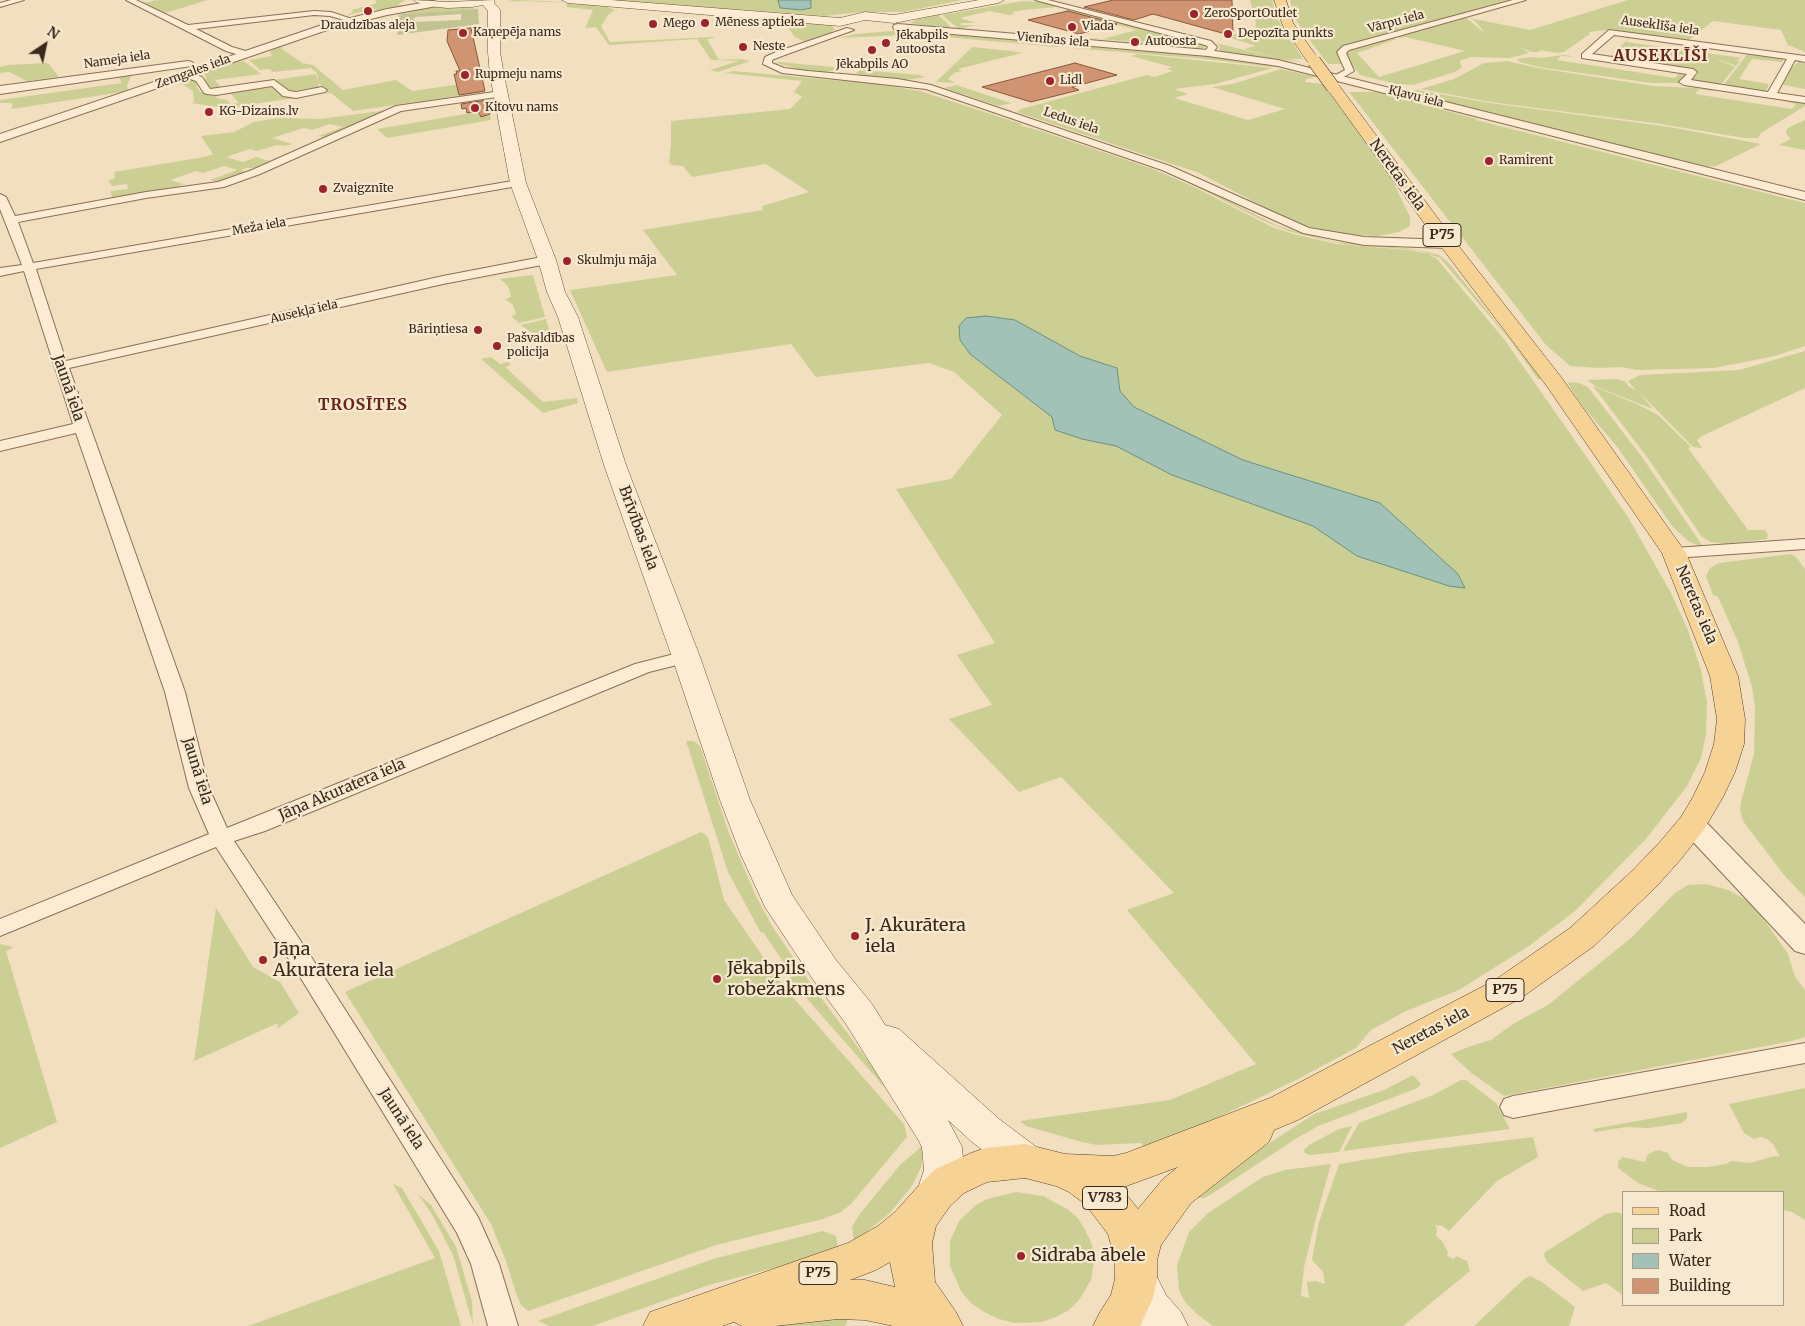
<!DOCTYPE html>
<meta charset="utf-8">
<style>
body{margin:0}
#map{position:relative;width:1805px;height:1326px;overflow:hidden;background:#f1dfc0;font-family:Merriweather,serif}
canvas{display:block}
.legend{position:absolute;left:1622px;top:1191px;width:162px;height:115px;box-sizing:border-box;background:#f7e9d0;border:1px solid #ab9c88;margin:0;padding:6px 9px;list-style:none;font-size:15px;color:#39281c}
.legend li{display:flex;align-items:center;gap:10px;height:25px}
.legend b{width:25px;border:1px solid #ab9c88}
.north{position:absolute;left:20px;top:20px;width:50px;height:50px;-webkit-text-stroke:4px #f7e9d0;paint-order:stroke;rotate:34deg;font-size:14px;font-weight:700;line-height:20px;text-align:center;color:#39281c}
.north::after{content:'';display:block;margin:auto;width:18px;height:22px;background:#39281c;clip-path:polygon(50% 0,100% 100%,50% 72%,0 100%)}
</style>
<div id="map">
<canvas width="1805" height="1326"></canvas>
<ul class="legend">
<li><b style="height:6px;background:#f7d295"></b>Road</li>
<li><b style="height:14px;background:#cccf93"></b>Park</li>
<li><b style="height:14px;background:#a3c2b7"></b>Water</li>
<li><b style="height:14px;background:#d19473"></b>Building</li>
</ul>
<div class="north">N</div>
</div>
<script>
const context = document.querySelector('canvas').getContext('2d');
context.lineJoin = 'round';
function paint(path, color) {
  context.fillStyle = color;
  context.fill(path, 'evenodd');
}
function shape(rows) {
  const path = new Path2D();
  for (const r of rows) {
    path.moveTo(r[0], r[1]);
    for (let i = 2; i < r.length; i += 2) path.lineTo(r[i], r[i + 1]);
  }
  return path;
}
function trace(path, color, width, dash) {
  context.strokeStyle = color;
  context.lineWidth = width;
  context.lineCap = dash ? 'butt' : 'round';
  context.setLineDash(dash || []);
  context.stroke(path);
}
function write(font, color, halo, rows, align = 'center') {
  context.font = font + ' Merriweather,serif';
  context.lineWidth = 4.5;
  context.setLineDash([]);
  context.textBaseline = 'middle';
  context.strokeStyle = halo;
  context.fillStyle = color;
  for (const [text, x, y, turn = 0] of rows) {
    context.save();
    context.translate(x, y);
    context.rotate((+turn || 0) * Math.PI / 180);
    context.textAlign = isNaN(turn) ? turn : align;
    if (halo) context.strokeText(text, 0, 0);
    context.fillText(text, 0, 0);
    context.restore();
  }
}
const green = shape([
 [159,0,208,0,165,13,142,3],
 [375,0,406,0,397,5,403,5,399,6,377,10,373,9,345,16,353,12,352,10,377,3],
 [513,0,546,1,605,6,615,10,608,15,601,26,610,42,713,37,714,38,707,39,719,60,741,59,750,61,718,72,710,70,738,61,711,60,697,39,609,45,596,27,585,28,593,10,566,7,567,3,526,1,507,2],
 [604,0,962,0,904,12,860,12,824,16],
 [1250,0,1272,0,1278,20,1303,59,1290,59,1301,62,1281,59,1292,62,1290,63,1229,54,1219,50,1220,46,1216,43,1281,59,1211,40,1244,49,1256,46,1227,37,1248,31,1244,29,1255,29,1256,23],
 [1290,0,1511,0,1348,45,1339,49,1337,52,1343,64,1328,64,1302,30,1294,16],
 [1628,0,1805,0,1805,52,1788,45,1781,30,1713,21,1689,40,1607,30,1589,32,1590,34,1564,52,1557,53,1539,50,1540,52,1531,52,1520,47,1529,53,1510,58,1471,57,1461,60,1460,62,1462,67,1455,72,1413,85,1396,84,1360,75,1345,56,1348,51,1354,48,1388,38,1397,39,1357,53,1379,77,1465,51,1405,37,1399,38,1395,36,1466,18,1485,33,1475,21,1469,18,1530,30],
 [1023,1,1040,2,1057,7,1024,10,1012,12,1015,14,1009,15,989,11,960,18,976,23,961,23,961,25,975,25,959,29,942,15],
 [1011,2,940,14,939,16,950,26,949,29,910,23,917,19,971,7],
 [429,7,463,7,478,9,401,14,399,24,396,24,399,14],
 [1069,10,1201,43,1206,47,1199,50,1177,48,1153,43,1010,33,1103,39,1137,30,1063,11],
 [779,19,831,25,835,29,827,35,806,42,795,37,786,25],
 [904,30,945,32,935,37,904,35,838,38,856,34],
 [950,33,1060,43,1062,45,1059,47,945,37],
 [1631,36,1643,37,1641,39,1630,38,1626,42,1742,58,1736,60,1740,61,1736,66,1710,56,1735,67,1719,87,1691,80,1698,74,1695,71,1611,56,1613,54,1633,56,1637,53,1620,47],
 [282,45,281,48,302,63,313,65,343,90,396,80,412,91,482,81,485,92,353,111,331,93,326,94,328,90,318,83,317,73,311,68,273,72,269,69,260,70,249,60,272,56,270,51],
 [1081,45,1243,59,1278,66,1273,67,1205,59,1073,48],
 [972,47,1011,51,1022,53,958,69,962,71,954,73,948,79,955,83,936,82],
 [1749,52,1784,58,1782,62,1752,59,1739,79,1769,84,1767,89,1764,92,1722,87],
 [1137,54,1273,68,1215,84,1174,89,1188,94,1174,98,1248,120,1285,109,1212,87,1232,84,1281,69,1316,77,1306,79,1305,82,1323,84,1391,177,1410,217,1410,226,1399,232,1378,236,1348,235,1313,229,1283,217,1199,173,1017,112,1021,109,1147,75,1154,77,1173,71,1167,69,1172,67,1131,56],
 [1564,55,1575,57,1561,56,1557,60,1675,78,1679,73,1665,71,1667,69,1688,73,1680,83,1651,83,1539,67,1520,62,1517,60,1520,59,1516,59,1530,57,1541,58],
 [244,61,261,74,215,80,221,88,211,89,204,83,206,77,203,72,215,67],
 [1507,61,1538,68,1653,86,1715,89,1713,91,1699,89,1695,94,1792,109,1796,104,1782,101,1784,99,1805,102,1805,106,1761,133,1758,138,1744,138,1661,124,1490,102,1421,89,1454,79,1484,63],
 [1799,61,1805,64,1805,89,1783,85,1789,71],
 [779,62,833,67,838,69,826,72,811,72,776,63],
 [46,63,49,64,59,77,27,81,9,72,0,73,0,67,8,65],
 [860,70,919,75,925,77,906,80,864,76,856,73],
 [733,71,878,84,920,91,1021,124,1021,126,1038,130,1153,169,1194,187,1272,227,1293,234,1337,244,1409,250,1428,254,1437,259,1504,339,1581,449,1628,517,1671,593,1688,630,1701,670,1707,702,1706,734,1701,758,1687,786,1646,839,1575,911,1529,946,1459,990,1406,1011,1371,1030,1356,1048,1296,1080,1148,1151,1141,1143,1097,1145,1082,1142,1026,1126,1020,1121,1170,1100,1256,1064,1127,910,1174,893,1061,777,1019,792,949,719,992,705,957,655,995,643,896,489,951,479,1002,415,954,372,929,363,816,377,791,344,607,372,570,290,677,275,643,230,763,210,762,206,809,192,766,164,692,177,683,166,672,165,669,162,671,143,671,121,790,109,802,97,794,92,802,81,725,73],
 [132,74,127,86,128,91,12,109,11,108,13,106,11,103,0,103,0,100,122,83,119,78,104,80,102,78],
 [316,74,319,87,287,92,274,80],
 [187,77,196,80,197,88,201,92,217,97,216,98,227,100,231,104,239,103,230,93,267,86,274,87,295,98,225,108,191,103,194,102,193,91,177,81],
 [956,85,1011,103,1012,103,998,106,944,88],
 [1417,90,1490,103,1670,127,1761,144,1716,166,1701,167,1418,95,1412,91],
 [1349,92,1376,92,1477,119,1476,120,1805,203,1805,346,1775,356,1714,368,1638,370,1621,367,1599,368,1570,366,1546,345],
 [388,110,325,137,318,136,343,127,330,124,312,130,304,128,272,138,292,144,285,146,277,145,257,151,250,149,226,157,243,162,256,157,270,161,254,168,247,168,241,170,246,172,218,182,210,180,237,170,224,166,203,173,196,171,170,180,184,184,165,191,24,214,112,199,111,191,128,189,127,184,112,186,108,181,115,178,114,172,204,157,213,154,201,136,234,132,254,122,278,118,320,119],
 [489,110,491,120,387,138,377,129],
 [1805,120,1805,150,1779,145,1791,139,1787,135,1786,131,1788,128],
 [1511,126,1805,200,1805,201],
 [1173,175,1195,184,1276,225,1297,232,1336,242,1415,249,1439,255,1449,263,1542,379,1538,379,1509,339,1440,258,1417,250,1343,244,1291,232,1266,222],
 [533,275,545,317,519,323,511,316,516,314,513,305,505,299,511,297,508,286,500,279],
 [546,319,550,332,554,335,537,337,521,325],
 [1805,351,1805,388,1704,435,1697,440,1702,448,1693,447,1640,393,1653,409,1597,387,1587,380,1616,379,1626,382,1628,386,1636,390,1628,381,1640,375,1739,370],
 [491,357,500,364,508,362,511,365,505,367,543,402,577,398,578,403,543,413,481,359],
 [1567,382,1579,383,1588,387,1642,457,1704,548,1688,541,1672,526,1618,448,1581,404],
 [1593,386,1637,404,1658,415,1691,447,1688,448,1748,530,1765,530,1768,535,1767,539,1726,544,1711,542,1702,537,1647,457],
 [1791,554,1797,558,1805,569,1805,897,1784,875,1743,821,1740,811,1741,802,1754,754,1755,707,1752,687,1738,642,1718,597,1713,595,1706,576,1710,568,1719,563],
 [686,741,694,741,700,746,729,833,755,894,772,926,813,987,907,1113,789,978,793,976,763,932,761,933,728,872],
 [701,832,708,837,724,900,783,986,904,1124,907,1137,851,1204,841,1212,823,1219,716,1245,528,1311,521,1305,516,1293,506,1261,491,1224,345,992],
 [1706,884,1728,890,1748,901,1760,914,1788,954,1795,977,1805,990,1805,1037,1792,1041,1504,1096,1470,1072,1451,1054,1471,1046,1491,1040,1513,1024,1548,1005,1631,938,1675,893,1688,885],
 [216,908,253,967,280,982,299,1013,277,1029,278,1023,194,1061],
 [0,944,14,947,6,951,57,1122,0,1148],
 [1413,1075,1421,1084,1418,1088,1318,1126,1297,1138,1210,1195,1204,1198,1194,1198,1256,1152,1314,1114,1384,1090],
 [1461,1080,1466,1080,1496,1103,1510,1129,1343,1151,1359,1123,1433,1095],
 [1805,1088,1805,1220,1792,1212,1784,1210,1784,1192,1661,1192,1638,1183,1618,1168,1618,1162,1622,1157,1645,1162,1648,1154,1658,1150,1668,1153,1672,1160,1688,1167,1708,1167,1726,1164,1731,1161,1751,1163,1774,1156,1780,1157,1773,1144,1767,1139,1761,1137,1754,1139,1744,1133,1729,1104],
 [1687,1112,1687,1118,1682,1123,1649,1128,1626,1127,1595,1132,1593,1129],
 [1352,1126,1339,1152,1310,1155,1305,1153,1304,1150,1309,1145,1339,1129],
 [1533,1137,1538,1157,1497,1181,1449,1231,1442,1226,1435,1225,1437,1229,1436,1236,1442,1241,1448,1252,1447,1256,1454,1259,1456,1256,1467,1261,1470,1271,1403,1326,1213,1326,1197,1314,1185,1302,1179,1290,1177,1265,1189,1232,1208,1213,1263,1177,1285,1170,1331,1164,1316,1218,1304,1267,1301,1296,1309,1298,1307,1282,1316,1281,1325,1284,1323,1272,1312,1260,1319,1222,1339,1164,1412,1152],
 [922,1146,922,1165,912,1186,890,1213,854,1242,852,1227,859,1215,900,1165],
 [393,1184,402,1188,439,1251,461,1326,248,1326,435,1258],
 [1016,1192,1043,1196,1067,1209,1078,1218,1085,1230,1091,1242,1095,1255,1091,1280,1079,1300,1069,1310,1056,1317,1042,1322,1014,1323,999,1319,984,1312,971,1303,961,1291,950,1266,950,1241,959,1221,976,1205,987,1199],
 [418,1194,431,1205,456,1247,472,1301,473,1325,453,1255,433,1216],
 [1615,1212,1624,1214,1624,1296,1606,1283,1583,1291,1547,1262,1544,1256,1545,1252,1606,1214],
 [823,1231,836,1236,838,1248,816,1257,709,1285,592,1326,549,1326,538,1321,713,1259],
 [1530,1276,1542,1282,1575,1307,1569,1326,1474,1326,1524,1279],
 [794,1316,848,1319,845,1326,744,1326]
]);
const cemetery = shape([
 [478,9,479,24,397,35,401,14],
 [461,14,461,20,413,22,415,17]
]);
const water = shape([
 [778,0,811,0,811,8,801,10,780,8,778,0],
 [986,316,1015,320,1080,356,1117,368,1120,391,1134,407,1243,460,1380,503,1458,574,1465,588,1449,586,1357,556,1313,526,1172,475,1116,446,1082,439,1055,430,1052,417,970,354,960,340,959,326,966,318,986,316]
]);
const building = shape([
 [1113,0,1232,0,1233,36,1153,14,1134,20,1084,7,1113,0],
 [1068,11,1117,24,1079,34,1028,20,1068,11],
 [471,28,485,91,459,95,454,74,457,74,456,71,460,71,447,41,448,30,471,28],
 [1075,63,1117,75,1072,87,1079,90,1031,102,982,87,1075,63],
 [487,100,490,114,481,117,478,111,467,113,466,108,462,109,461,104,487,100]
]);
const minor = shape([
 [11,0,24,0,0,7,0,3,11,0],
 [126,0,136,0,188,25,314,11,331,12,355,20,351,22,330,16,314,15,196,29,232,47,249,52,249,56,246,57,226,51,126,0],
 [1035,0,1048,0,1211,41,1217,47,1211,55,1205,55,1204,53,1208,47,1205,45,1035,0],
 [1513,0,1526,0,1349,50,1346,53,1354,71,1340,79,1334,79,1332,77,1345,70,1337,52,1343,46,1513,0],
 [847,28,854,30,782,56,772,60,772,63,784,68,808,71,898,79,931,85,1170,166,1309,228,1364,237,1448,240,1454,244,1448,248,1364,245,1303,233,1162,170,926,89,782,73,763,64,765,57,776,52,847,28],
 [1609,30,1805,56,1805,62,1795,60,1777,93,1805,97,1805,103,1684,85,1679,82,1687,74,1582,58,1582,54,1609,30],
 [1614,35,1787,59,1768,92,1691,80,1697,72,1693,69,1592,54,1614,35],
 [187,72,202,77,210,89,274,80,289,91,296,92,322,87,327,90,325,92,296,98,283,96,272,86,216,95,207,94,204,93,196,81,184,77,182,75,187,72],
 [501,91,506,94,504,96,401,111,260,174,224,187,146,198,18,222,33,263,518,180,523,183,518,186,36,269,66,361,443,276,547,256,553,260,547,264,443,284,69,368,185,692,209,788,227,828,635,664,686,651,693,653,695,657,693,661,649,672,265,831,234,841,310,955,478,1217,499,1264,518,1326,488,1326,471,1264,457,1233,294,967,216,847,0,936,0,919,209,834,189,788,165,692,76,433,0,451,0,441,73,424,24,271,0,276,0,268,22,265,0,209,0,194,6,197,15,216,146,192,218,182,252,170,396,106,501,91],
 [1805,539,1805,549,1674,558,1668,557,1666,553,1668,549,1674,548,1805,539],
 [1805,1043,1805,1063,1513,1118,1504,1115,1500,1107,1504,1099,1513,1096,1805,1043]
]);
const tertiary = shape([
 [433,1,437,2,437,6,387,15,330,29,0,142,0,134,322,25,387,9,433,1],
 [898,24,1208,50,1278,60,1805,192,1805,200,1278,66,1208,56,894,29,893,27,894,25,898,24],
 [188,61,192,62,194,64,192,66,0,94,0,86,188,61],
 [1692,815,1702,818,1805,924,1805,954,1795,951,1682,830,1678,824,1682,818,1692,815]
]);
const secondary = shape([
 [414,0,447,2,494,0,494,3,500,10,500,52,504,75,526,183,556,260,565,292,578,317,626,465,700,657,750,800,792,895,836,960,872,1004,885,1025,899,1029,999,1119,1039,1149,1045,1161,1039,1173,1025,1178,1011,1173,971,1141,948,1120,962,1147,964,1170,950,1206,936,1211,922,1206,916,1194,924,1170,922,1147,919,1141,846,1024,812,978,765,907,741,855,720,800,672,657,604,465,558,317,547,292,538,260,510,183,490,75,488,52,488,11,483,5,472,7,447,8,429,6,416,2,414,0],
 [562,0,611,0,840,18,865,12,894,15,979,0,1004,0,998,3,894,23,865,20,840,26,568,3,562,0],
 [1136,1260,1151,1265,1166,1295,1181,1312,1188,1326,1138,1326,1136,1323,1115,1279,1121,1265,1136,1260]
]);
const primary = shape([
 [1274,0,1286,0,1293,23,1320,61,1319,64,1309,64,1283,26,1274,0],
 [1333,83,1338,84,1454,240,1561,377,1686,553,1738,676,1745,719,1744,744,1735,772,1723,797,1703,831,1681,859,1656,887,1594,946,1521,998,1298,1120,1274,1130,1269,1142,1191,1203,1161,1245,1157,1260,1157,1279,1153,1298,1140,1326,1093,1326,1100,1312,1111,1295,1115,1279,1115,1260,1108,1234,1085,1204,1069,1192,1056,1186,1025,1178,987,1182,964,1193,950,1206,936,1226,932,1243,935,1282,956,1312,963,1326,893,1326,865,1320,838,1319,775,1326,742,1326,734,1322,722,1326,643,1326,650,1312,848,1243,878,1226,895,1212,922,1182,936,1169,971,1153,985,1148,1025,1144,1065,1154,1113,1156,1126,1153,1270,1098,1495,980,1570,928,1632,871,1659,843,1681,817,1693,797,1705,772,1714,744,1717,719,1710,676,1662,553,1546,385,1442,248,1328,90,1326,87,1333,83],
 [1178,1167,1163,1179,1138,1209,1121,1188,1178,1167],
 [890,1262,895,1287,865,1280,850,1280,876,1270,890,1262]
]);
const primaryBridge = shape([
 [1314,61,1333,87]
]);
const markers = [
 [368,11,5,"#9d232c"],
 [1194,14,5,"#9d232c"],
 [705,23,5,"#9d232c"],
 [653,24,5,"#9d232c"],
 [1072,27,5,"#9d232c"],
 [463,33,5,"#9d232c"],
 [1228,34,5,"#9d232c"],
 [1135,42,5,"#9d232c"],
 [886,43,5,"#9d232c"],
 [743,47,5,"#9d232c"],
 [872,50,5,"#9d232c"],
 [465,75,5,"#9d232c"],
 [1050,81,5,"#9d232c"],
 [475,108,5,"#9d232c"],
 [209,112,5,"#9d232c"],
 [1489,161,5,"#9d232c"],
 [323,189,5,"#9d232c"],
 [567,261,5,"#9d232c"],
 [478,330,5,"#9d232c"],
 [497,346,5,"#9d232c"],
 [855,936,5,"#9d232c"],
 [263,960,5,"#9d232c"],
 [717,979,5,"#9d232c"],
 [1021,1256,5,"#9d232c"]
];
const farPoinames = [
 ["ZeroSportOutlet",1204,14],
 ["Mēness aptieka",715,23],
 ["Mego",663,24],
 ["Draudzības aleja",368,26,"center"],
 ["Viada",1082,27],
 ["Kaņepēja nams",473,33],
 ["Depozīta punkts",1238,34],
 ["Jēkabpils",896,36],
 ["autoosta",896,50],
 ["Autoosta",1145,42],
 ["Neste",753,47],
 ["Jēkabpils AO",872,65,"center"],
 ["Rupmeju nams",475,75],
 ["Lidl",1060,81],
 ["Kitovu nams",485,108],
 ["KG-Dizains.lv",219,112],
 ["Ramirent",1499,161],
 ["Zvaigznīte",333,189],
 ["Skulmju māja",577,261],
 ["Bāriņtiesa",468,330,"right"],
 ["Pašvaldības",507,339],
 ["policija",507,353]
];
const farStreetnames = [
 ["Vārpu iela",1396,22,-15],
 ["Auseklīša iela",1660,26,8],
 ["Vienības iela",1053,40,5],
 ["Nameja iela",117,60,-8],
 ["Zemgales iela",193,72,-20],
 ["Kļavu iela",1416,97,14],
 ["Ledus iela",1071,121,19],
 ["Meža iela",259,227,-10],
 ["Ausekļa iela",304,312,-13]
];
const shields = [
 [1442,235,38],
 [1505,990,38],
 [1105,1198,45],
 [818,1273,38]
];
const shieldNames = [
 ["P75",1442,235],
 ["P75",1505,990],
 ["V783",1105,1198],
 ["P75",818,1273]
];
const streetNames = [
 ["Neretas iela",1397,175,54],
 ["Jaunā iela",68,388,71],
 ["Brīvības iela",638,528,70],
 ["Neretas iela",1696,605,67],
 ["Jaunā iela",197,771,73],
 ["Jāņa Akuratera iela",342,790,-23],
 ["Neretas iela",1431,1031,-28],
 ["Jaunā iela",401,1119,57]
];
const farDistrictnames = [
 ["AUSEKLĪŠI",1661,56],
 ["TROSĪTES",363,405]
];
const nearPoinames = [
 ["J. Akurātera",865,926],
 ["iela",865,947],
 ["Jāņa",273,950],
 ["Akurātera iela",273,971],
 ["Jēkabpils",727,969],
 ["robežakmens",727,990],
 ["Sidraba ābele",1031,1256]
];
paint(green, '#cccf93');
paint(cemetery, '#c1c393');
paint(water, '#a3c2b7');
trace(water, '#6a9184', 1);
paint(building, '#d19473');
trace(building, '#8b563b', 1);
trace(minor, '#8b6f57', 2);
trace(tertiary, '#8b6f57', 2);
trace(secondary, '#6c503a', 1);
trace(primary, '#583d2b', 1);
paint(minor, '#fbecd3');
paint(tertiary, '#fbecd3');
paint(secondary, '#fbecd3');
paint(primary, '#f7d295');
trace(primaryBridge, '#583d2b', 14, []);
trace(primaryBridge, '#f7d295', 13);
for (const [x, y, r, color] of markers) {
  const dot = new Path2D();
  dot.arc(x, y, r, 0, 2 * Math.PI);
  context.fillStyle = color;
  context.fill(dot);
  trace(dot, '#f7e9d0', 2);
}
write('12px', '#39281c', '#f7e9d0', farPoinames, 'left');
write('12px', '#39281c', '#f7e9d0', farStreetnames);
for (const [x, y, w] of shields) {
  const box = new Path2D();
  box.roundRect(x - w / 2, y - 11.5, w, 23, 4);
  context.fillStyle = '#f7e9d0';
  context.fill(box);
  trace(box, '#39281c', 1);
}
write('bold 14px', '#39281c', null, shieldNames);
write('15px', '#39281c', '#f7e9d0', streetNames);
context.letterSpacing = '1px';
write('bold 16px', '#692419', '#f7e9d0', farDistrictnames);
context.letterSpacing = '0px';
write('18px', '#39281c', '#f7e9d0', nearPoinames, 'left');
</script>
